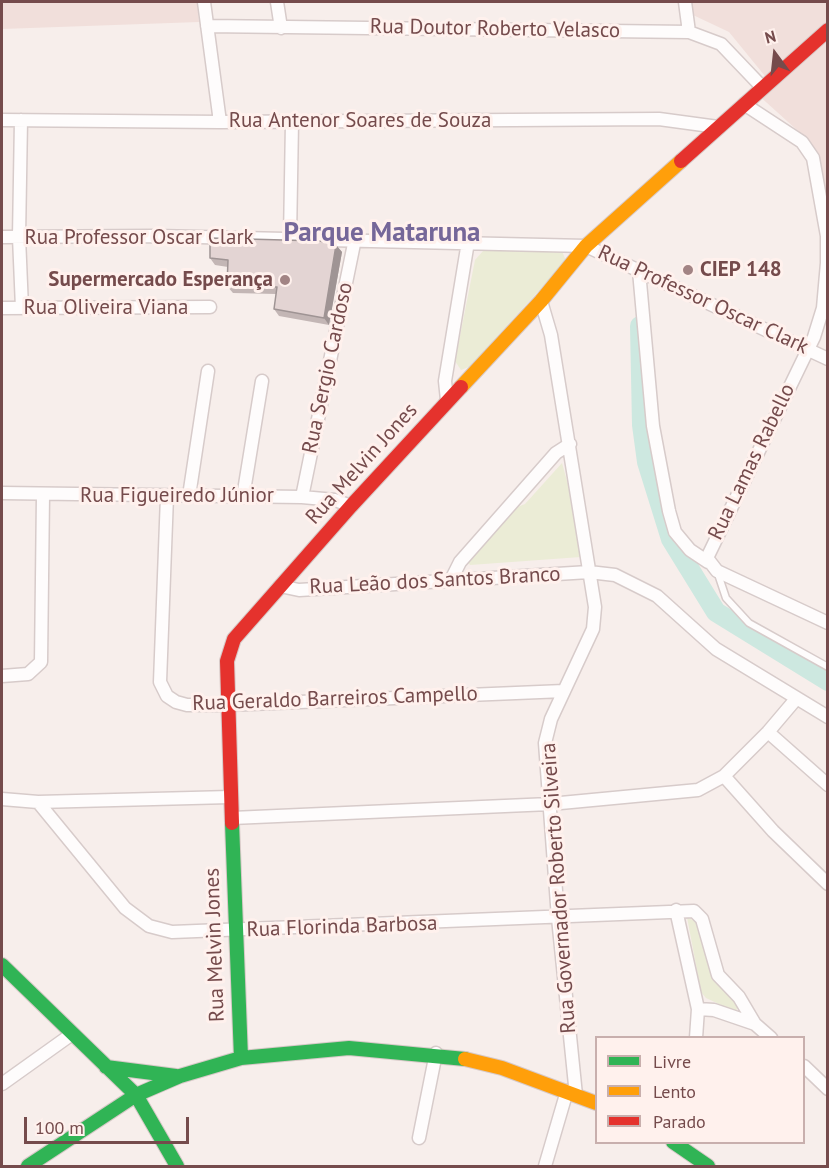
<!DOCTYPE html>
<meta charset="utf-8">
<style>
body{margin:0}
#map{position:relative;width:829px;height:1168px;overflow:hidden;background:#f7eeeb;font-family:"PT Sans",sans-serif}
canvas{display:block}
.frame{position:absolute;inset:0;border:3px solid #754b4c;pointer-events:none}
.legend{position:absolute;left:595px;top:1036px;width:210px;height:108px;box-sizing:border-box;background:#fff1ed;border:2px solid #c8afad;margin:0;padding:8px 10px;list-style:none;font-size:18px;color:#754b4c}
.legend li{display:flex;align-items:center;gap:12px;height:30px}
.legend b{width:30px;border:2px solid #c8afad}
.north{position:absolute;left:745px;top:24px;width:60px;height:60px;-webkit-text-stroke:4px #fff1ed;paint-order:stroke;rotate:345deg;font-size:16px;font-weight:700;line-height:24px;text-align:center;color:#754b4c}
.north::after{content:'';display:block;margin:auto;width:21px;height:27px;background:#754b4c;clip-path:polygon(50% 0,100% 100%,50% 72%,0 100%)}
.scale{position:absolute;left:24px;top:1117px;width:165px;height:27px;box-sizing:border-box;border:3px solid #754b4c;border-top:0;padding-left:8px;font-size:18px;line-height:21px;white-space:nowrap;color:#754b4c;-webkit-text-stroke:4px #fff1ed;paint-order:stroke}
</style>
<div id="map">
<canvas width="829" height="1168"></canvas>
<div class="frame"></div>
<ul class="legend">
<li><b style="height:8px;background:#30b455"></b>Livre</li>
<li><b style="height:8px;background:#ff9f0a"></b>Lento</li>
<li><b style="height:8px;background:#e5322d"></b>Parado</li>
</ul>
<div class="north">N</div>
<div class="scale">100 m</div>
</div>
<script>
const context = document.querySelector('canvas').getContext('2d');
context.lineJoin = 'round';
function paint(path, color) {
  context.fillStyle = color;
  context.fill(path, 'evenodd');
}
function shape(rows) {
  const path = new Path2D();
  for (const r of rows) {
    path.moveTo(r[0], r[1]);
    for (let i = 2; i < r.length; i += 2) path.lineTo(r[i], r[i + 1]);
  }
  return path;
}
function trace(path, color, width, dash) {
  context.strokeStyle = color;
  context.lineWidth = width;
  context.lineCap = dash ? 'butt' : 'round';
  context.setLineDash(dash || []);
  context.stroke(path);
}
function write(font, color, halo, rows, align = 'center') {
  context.font = font + ' "PT Sans",sans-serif';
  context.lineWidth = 6;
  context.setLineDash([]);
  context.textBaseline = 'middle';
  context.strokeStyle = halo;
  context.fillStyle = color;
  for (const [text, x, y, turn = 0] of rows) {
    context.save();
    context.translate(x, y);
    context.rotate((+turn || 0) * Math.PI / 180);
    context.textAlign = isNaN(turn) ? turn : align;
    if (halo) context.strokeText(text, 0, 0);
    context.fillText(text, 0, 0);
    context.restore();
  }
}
const residential = shape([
 [2,2,197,2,199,22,2,29],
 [691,2,827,2,827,228,826,205,808,140,756,93,769,81,729,32,693,15]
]);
const green = shape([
 [483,251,562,251,566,261,469,367,461,370,455,361,475,260],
 [562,463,571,495,581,557,470,565,467,561,515,508,525,504],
 [687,917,698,923,712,978,738,1005,736,1012,706,998,701,992]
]);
const river = shape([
 [640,326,642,425,647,462,671,539,716,612,828,681]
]);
const lane = shape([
 [717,571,726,598,749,623,828,667]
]);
const street = shape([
 [204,2,220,122],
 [277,2,281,28],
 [685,2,689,32],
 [207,26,689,32,721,44,762,87],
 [744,104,802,142,813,158,827,236,827,263,823,308,814,337,707,558,717,571,828,623],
 [2,120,220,122,659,119,718,127],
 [21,120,19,237,22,308],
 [2,237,156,236,586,246,828,359],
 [290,238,292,122],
 [639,271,653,426,669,511,675,532,690,550,708,562],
 [541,301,551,335,595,607,593,629,551,719,545,743,558,918,576,1095],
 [2,308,210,307],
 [447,400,445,381,468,242],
 [2,493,302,497,335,500,351,506],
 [167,496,160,682,167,696,176,702,187,705,227,705,564,691],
 [189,496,208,371],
 [243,497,262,381],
 [302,497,355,239],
 [451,580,460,562,556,453,570,444],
 [280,586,299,590,589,572,615,575,657,596,716,649,828,717],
 [2,676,28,674,41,662,43,495],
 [768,732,828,785],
 [724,776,773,831,828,884],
 [2,799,38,802,230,797],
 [38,802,125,908,149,926,172,932,694,911,702,919,718,975,739,997,755,1024,771,1038],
 [232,818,550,804,698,790,724,776,768,732,796,699],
 [676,910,698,1009,696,1038],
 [698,1009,714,1010,755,1024],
 [804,1066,828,1089],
 [2,1084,72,1034],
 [419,1138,436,1053],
 [545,1166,567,1091]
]);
const fast = shape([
 [232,823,241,1058],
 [2,965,136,1095,177,1166],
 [106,1067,176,1076],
 [673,1142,708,1166],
 [28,1166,136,1095,180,1076,241,1058,349,1048,465,1059]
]);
const slow = shape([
 [461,387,541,301,586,246,681,161],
 [465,1059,502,1068,596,1103]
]);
const jam = shape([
 [681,161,828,30],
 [232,823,227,661,234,639,351,506,461,387]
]);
const wall = shape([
 [336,245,342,252,329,325,279,316,274,309,276,294,233,293,227,286,228,267,215,265,210,258]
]);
const shadedWall = shape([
 [336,245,342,252,329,325,324,318]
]);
const building = shape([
 [210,238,320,241,336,245,324,318,274,309,277,287,227,286,228,260,210,258,210,238]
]);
const markers = [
 [688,270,6,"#a28484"],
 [285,280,6,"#a28484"]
];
const streetNames = [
 ["Rua Doutor Roberto Velasco",495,29,1],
 ["Rua Antenor Soares de Souza",360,121],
 ["Rua Professor Oscar Clark",139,238],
 ["Rua Professor Oscar Clark",703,300,25],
 ["Rua Oliveira Viana",106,308],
 ["Rua Sergio Cardoso",328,368,-78],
 ["Rua Lamas Rabello",752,462,-64],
 ["Rua Melvin Jones",362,464,-48],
 ["Rua Figueiredo Júnior",177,496],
 ["Rua Leão dos Santos Branco",435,581,-3],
 ["Rua Geraldo Barreiros Campello",335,699,-2],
 ["Rua Governador Roberto Silveira",559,888,-94],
 ["Rua Florinda Barbosa",342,927,-2],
 ["Rua Melvin Jones",215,945,-92]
];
const poiNames = [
 ["CIEP 148",700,270],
 ["Supermercado Esperança",273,280,"right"]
];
const districtNames = [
 ["Parque Mataruna",382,233]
];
paint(residential, '#f1dfdb');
paint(green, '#ebecd6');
trace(river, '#cde8e0', 20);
trace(lane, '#d7cbca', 9);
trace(street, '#d7cbca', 15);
trace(fast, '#d7c9c7', 16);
trace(slow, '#d7c9c7', 16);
trace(jam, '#d7c9c7', 16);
trace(lane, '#fefcfc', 6);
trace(street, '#fefcfc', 12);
trace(fast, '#30b455', 14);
trace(slow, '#ff9f0a', 14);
trace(jam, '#e5322d', 14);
paint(wall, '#c3b6b5');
paint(shadedWall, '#9f9494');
paint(building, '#e3d4d3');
trace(building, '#9f9494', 1.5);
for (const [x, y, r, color] of markers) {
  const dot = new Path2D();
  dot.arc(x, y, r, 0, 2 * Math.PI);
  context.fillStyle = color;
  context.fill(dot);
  trace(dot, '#fff1ed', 2);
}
write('21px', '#754b4c', '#fff1ed', streetNames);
write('bold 21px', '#754b4c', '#fff1ed', poiNames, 'left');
write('bold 27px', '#756799', '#fff1ed', districtNames);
</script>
